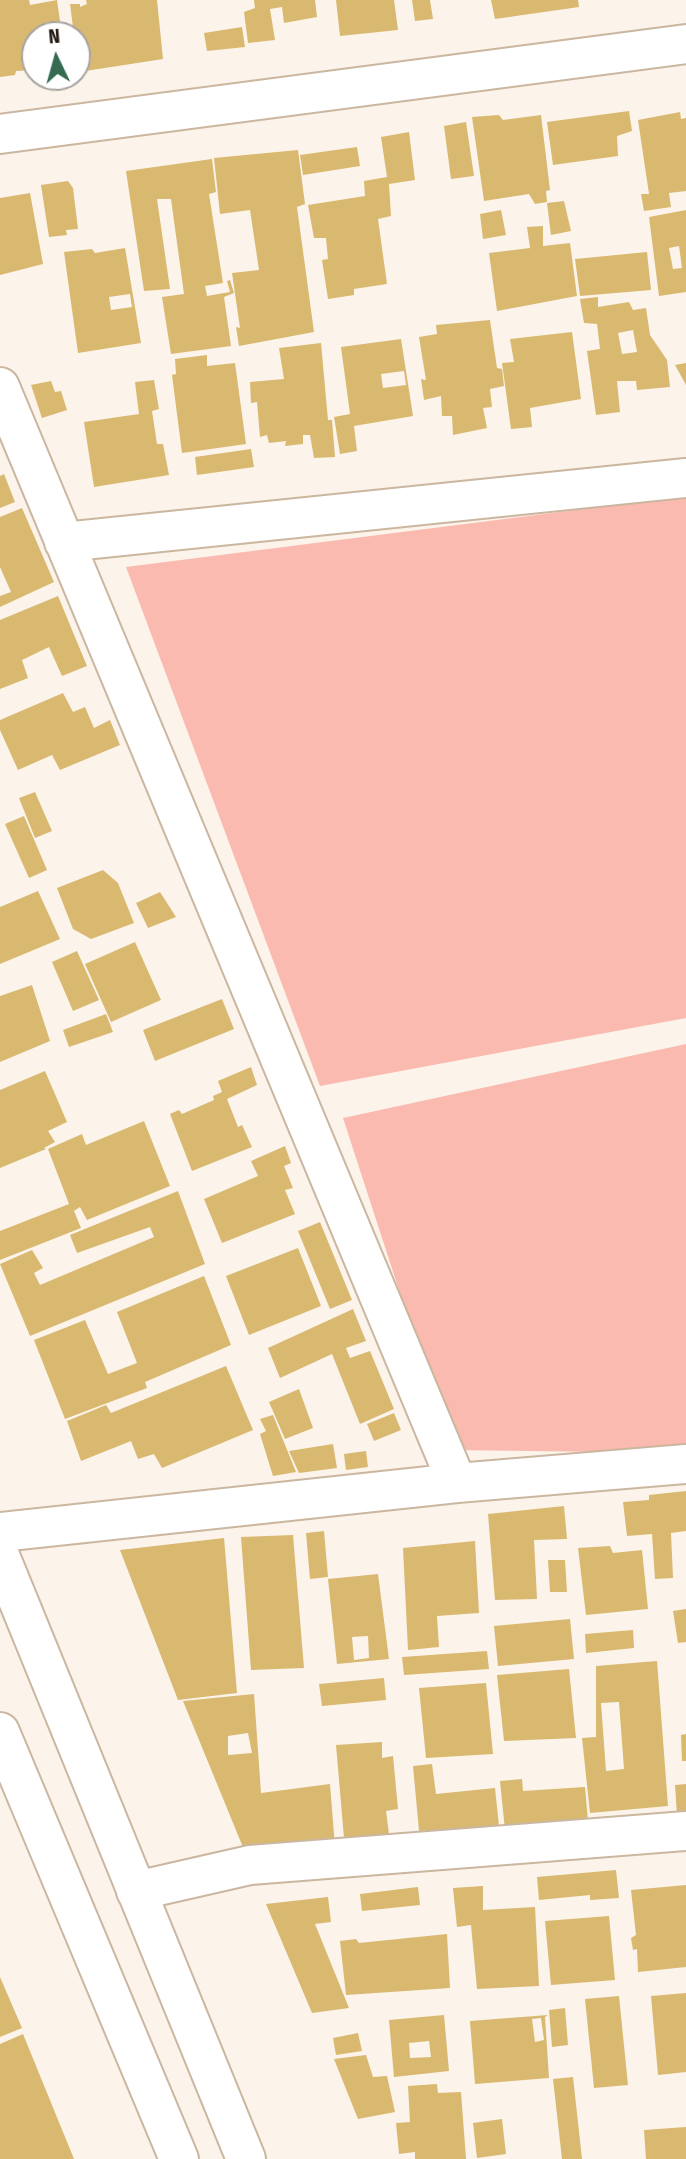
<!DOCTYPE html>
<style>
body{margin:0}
#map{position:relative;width:686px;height:2159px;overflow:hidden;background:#fcf3ea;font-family:"Fira Sans Condensed",sans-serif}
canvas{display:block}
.north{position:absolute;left:21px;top:21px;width:70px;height:70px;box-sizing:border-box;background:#fff;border:2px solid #a7a3a0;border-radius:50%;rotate:355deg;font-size:19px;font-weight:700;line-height:28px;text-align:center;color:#221a12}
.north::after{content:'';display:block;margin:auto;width:24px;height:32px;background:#346b51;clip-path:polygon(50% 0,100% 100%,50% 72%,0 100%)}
</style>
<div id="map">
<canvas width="686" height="2159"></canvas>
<div class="north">N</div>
</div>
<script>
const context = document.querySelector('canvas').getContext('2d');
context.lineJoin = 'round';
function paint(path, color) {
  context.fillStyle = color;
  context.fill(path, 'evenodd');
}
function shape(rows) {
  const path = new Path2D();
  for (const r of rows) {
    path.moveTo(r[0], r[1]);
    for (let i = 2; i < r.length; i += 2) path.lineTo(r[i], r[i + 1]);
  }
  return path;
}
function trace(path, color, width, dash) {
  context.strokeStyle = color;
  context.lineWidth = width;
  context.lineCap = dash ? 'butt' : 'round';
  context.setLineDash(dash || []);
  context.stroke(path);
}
const green = shape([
 [686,496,686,1018,320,1086,126,567],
 [686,1044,686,1453,451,1450,343,1118]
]);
const building = shape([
 [0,0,29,0,30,5,57,0,62,35,35,35,35,70,16,71,15,75,0,77],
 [86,0,157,0,163,59,79,72,77,35,74,35,70,4,80,4,80,7,87,4],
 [254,0,315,0,317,17,284,23,282,7,270,9,275,40,248,43,244,12,255,8],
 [336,0,394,0,398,30,340,36],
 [412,0,430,0,433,19,415,21],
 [491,0,578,0,579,7,495,19],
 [242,27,245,47,207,51,204,33],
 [629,111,632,131,617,136,618,156,553,165,547,122],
 [680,112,681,119,686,118,686,191,669,193,671,207,644,211,641,194,649,194,638,120],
 [499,115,503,120,541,115,550,190,546,191,547,202,535,204,529,194,484,201,472,117],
 [466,122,474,176,451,179,444,126],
 [409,132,415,180,389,184,391,216,378,219,387,284,354,289,354,295,328,299,322,260,328,259,326,238,314,238,308,205,365,196,364,181,387,177,381,137],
 [357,147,360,166,303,175,300,155],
 [298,150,305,204,297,207,314,332,239,346,236,327,240,328,232,273,259,270,250,210,220,214,214,158],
 [212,159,216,192,209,194,223,283,205,286,207,296,230,292,227,281,230,280,234,293,224,297,231,346,171,354,162,297,184,294,171,199,157,199,170,289,144,291,126,171],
 [68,181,73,188,78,229,66,230,67,235,49,237,41,185],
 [30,193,43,264,0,275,0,198],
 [564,201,571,231,551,235,547,203],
 [501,210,506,235,483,239,480,214],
 [686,210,686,292,659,296,649,217],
 [679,246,682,268,673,269,669,248],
 [543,226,543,246,570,243,577,296,497,311,489,253,530,248,527,227],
 [125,248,141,343,78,353,64,252,92,249,95,253],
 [130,294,132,307,111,310,109,297],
 [647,252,651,290,580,296,575,259],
 [598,297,598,307,629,302,633,310,646,308,650,335,667,360,670,387,637,390,636,381,617,381,620,412,596,415,587,351,600,349,597,324,584,323,580,299],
 [633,330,637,352,622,354,618,333],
 [490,320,497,368,502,369,504,386,490,389,492,407,483,408,487,428,453,435,452,416,442,416,441,396,424,400,421,379,426,380,419,337,437,334,436,325],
 [572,332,581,399,530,408,532,427,511,429,502,363,514,362,510,339],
 [401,339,413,416,354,426,357,451,340,454,334,417,350,414,341,347],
 [404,371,406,385,383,388,381,374],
 [321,343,328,420,332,420,335,457,314,458,310,435,303,435,303,444,285,446,286,441,269,443,267,435,260,437,257,402,251,403,250,382,284,379,279,348],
 [207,355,207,366,235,363,246,444,182,453,172,375,176,374,175,359],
 [686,363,686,385,675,365],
 [154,380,159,409,152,411,157,444,163,444,169,475,94,487,84,422,139,414,135,382],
 [51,381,55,392,61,391,67,410,42,418,31,385],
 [251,449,254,467,197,475,195,457],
 [4,474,15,502,0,508,0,476],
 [22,508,54,582,0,607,0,596,11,592,0,567,0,517],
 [58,596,87,666,62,676,49,647,22,660,28,678,0,689,0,620],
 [63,693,73,712,85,707,94,728,110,720,120,745,60,770,52,755,18,770,0,730,0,720],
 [35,792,52,831,35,838,19,798],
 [24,816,47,870,29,878,5,824],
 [103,870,118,883,134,923,91,939,73,929,57,888],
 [38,891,60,939,0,964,0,907],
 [160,892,176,917,148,928,136,903],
 [135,942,161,1000,111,1022,85,964],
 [77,951,99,1000,73,1011,52,962],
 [32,985,50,1041,0,1062,0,996],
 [222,999,234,1029,155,1061,143,1030],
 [106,1014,113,1032,69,1047,63,1030],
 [251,1067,257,1085,227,1099,238,1127,242,1125,252,1147,192,1171,170,1114,179,1110,182,1114,214,1100,213,1096,222,1092,218,1081],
 [45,1071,67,1122,48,1131,55,1142,44,1148,46,1149,0,1168,0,1090],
 [144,1121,170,1186,87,1220,80,1207,74,1211,81,1228,0,1260,0,1231,69,1204,48,1149,82,1134,86,1145],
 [285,1146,291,1163,284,1166,293,1188,285,1190,295,1214,222,1243,204,1199,258,1176,251,1161],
 [178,1191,205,1264,30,1336,0,1264,32,1250,43,1268,34,1273,40,1285,154,1237,150,1227,77,1253,70,1235],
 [320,1222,352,1300,330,1309,298,1231],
 [298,1248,321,1306,249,1335,226,1276],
 [204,1276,231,1345,145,1382,147,1388,65,1419,34,1340,85,1320,108,1374,137,1363,117,1312],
 [353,1309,366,1341,346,1348,350,1358,370,1351,394,1409,360,1424,332,1354,280,1378,268,1348],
 [226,1366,253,1430,162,1468,154,1454,138,1459,131,1441,81,1461,67,1421,106,1405,111,1413],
 [299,1389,313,1428,285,1439,269,1402],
 [394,1413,401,1430,374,1441,367,1424],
 [273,1415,296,1472,273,1476,260,1434,266,1431,260,1419],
 [333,1444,337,1468,299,1473,289,1451],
 [366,1451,368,1467,346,1470,344,1454],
 [686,1491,686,1531,671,1533,673,1578,655,1579,652,1534,627,1536,623,1502,649,1500,649,1495],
 [564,1506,567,1539,534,1540,537,1599,495,1600,488,1514],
 [324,1531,328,1577,310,1579,306,1533],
 [293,1535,304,1668,251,1670,241,1537],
 [224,1538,237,1693,178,1700,120,1550],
 [475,1541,479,1613,437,1616,439,1647,408,1650,403,1548],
 [610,1546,613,1553,642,1550,648,1609,586,1615,578,1548],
 [548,1560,565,1560,567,1592,550,1592],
 [378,1574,389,1659,337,1664,328,1579],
 [368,1636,369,1658,354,1660,352,1637],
 [686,1609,686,1642,678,1643,673,1611],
 [570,1619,574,1659,498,1666,494,1626],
 [633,1630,634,1648,586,1653,585,1634],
 [487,1651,489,1669,404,1675,402,1657],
 [657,1661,668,1806,590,1813,582,1738,596,1737,596,1666],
 [619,1702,624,1769,606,1771,601,1703],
 [569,1669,576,1738,504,1741,497,1675],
 [384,1678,386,1700,322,1706,319,1684],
 [486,1683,493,1754,426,1758,419,1688],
 [254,1694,261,1793,330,1784,335,1847,247,1857,183,1701],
 [248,1733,252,1753,228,1755,228,1736],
 [686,1734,686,1761,682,1761,681,1735],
 [382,1742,382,1758,393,1756,398,1809,386,1811,389,1834,344,1838,336,1745],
 [432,1764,436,1794,495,1788,499,1826,419,1831,413,1766],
 [522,1779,523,1791,585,1787,588,1821,505,1830,500,1781],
 [686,1784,686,1814,677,1815,675,1785],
 [616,1870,619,1898,590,1900,590,1895,539,1900,537,1877],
 [686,1885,686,1967,638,1972,637,1949,633,1950,631,1938,636,1935,631,1890],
 [483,1886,483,1910,535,1907,539,1986,477,1989,471,1925,457,1927,453,1888],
 [418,1887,420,1905,362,1911,360,1894],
 [328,1897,331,1922,315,1924,349,2008,312,2013,266,1904],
 [609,1916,615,1980,551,1985,545,1921],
 [447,1934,450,1988,346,1995,340,1941,356,1939,359,1943],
 [0,1977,22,2028,0,2037],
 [686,1993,686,2072,658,2075,651,1996],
 [619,1996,628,2085,594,2088,585,1999],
 [565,2008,568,2045,552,2047,549,2010],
 [444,2015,449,2071,394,2077,389,2020],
 [429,2041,431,2057,410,2058,409,2043],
 [548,2015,545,2017,549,2078,475,2084,470,2021],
 [541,2018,544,2040,535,2042,532,2019],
 [358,2033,362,2051,336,2055,333,2038],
 [23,2034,74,2159,0,2159,0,2044],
 [366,2055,373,2077,387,2076,395,2112,358,2119,334,2059],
 [573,2077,582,2159,562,2159,553,2079],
 [437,2084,438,2093,461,2092,466,2159,415,2159,415,2152,399,2154,396,2123,410,2122,408,2086],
 [502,2119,506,2154,477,2158,473,2123],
 [686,2127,686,2159,646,2159,644,2130]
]);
const street = shape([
 [0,134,686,44],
 [0,387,457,1483],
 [64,542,686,478],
 [0,1532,457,1483,686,1464],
 [136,1891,250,1865,686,1831]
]);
const highway = shape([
 [0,1556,246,2159],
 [0,1732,179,2159]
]);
paint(green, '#fabaaf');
paint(building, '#d9b970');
trace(street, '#cbb6a0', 42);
trace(highway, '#cbb6a0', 42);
trace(street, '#fff', 38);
trace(highway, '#fff', 38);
</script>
